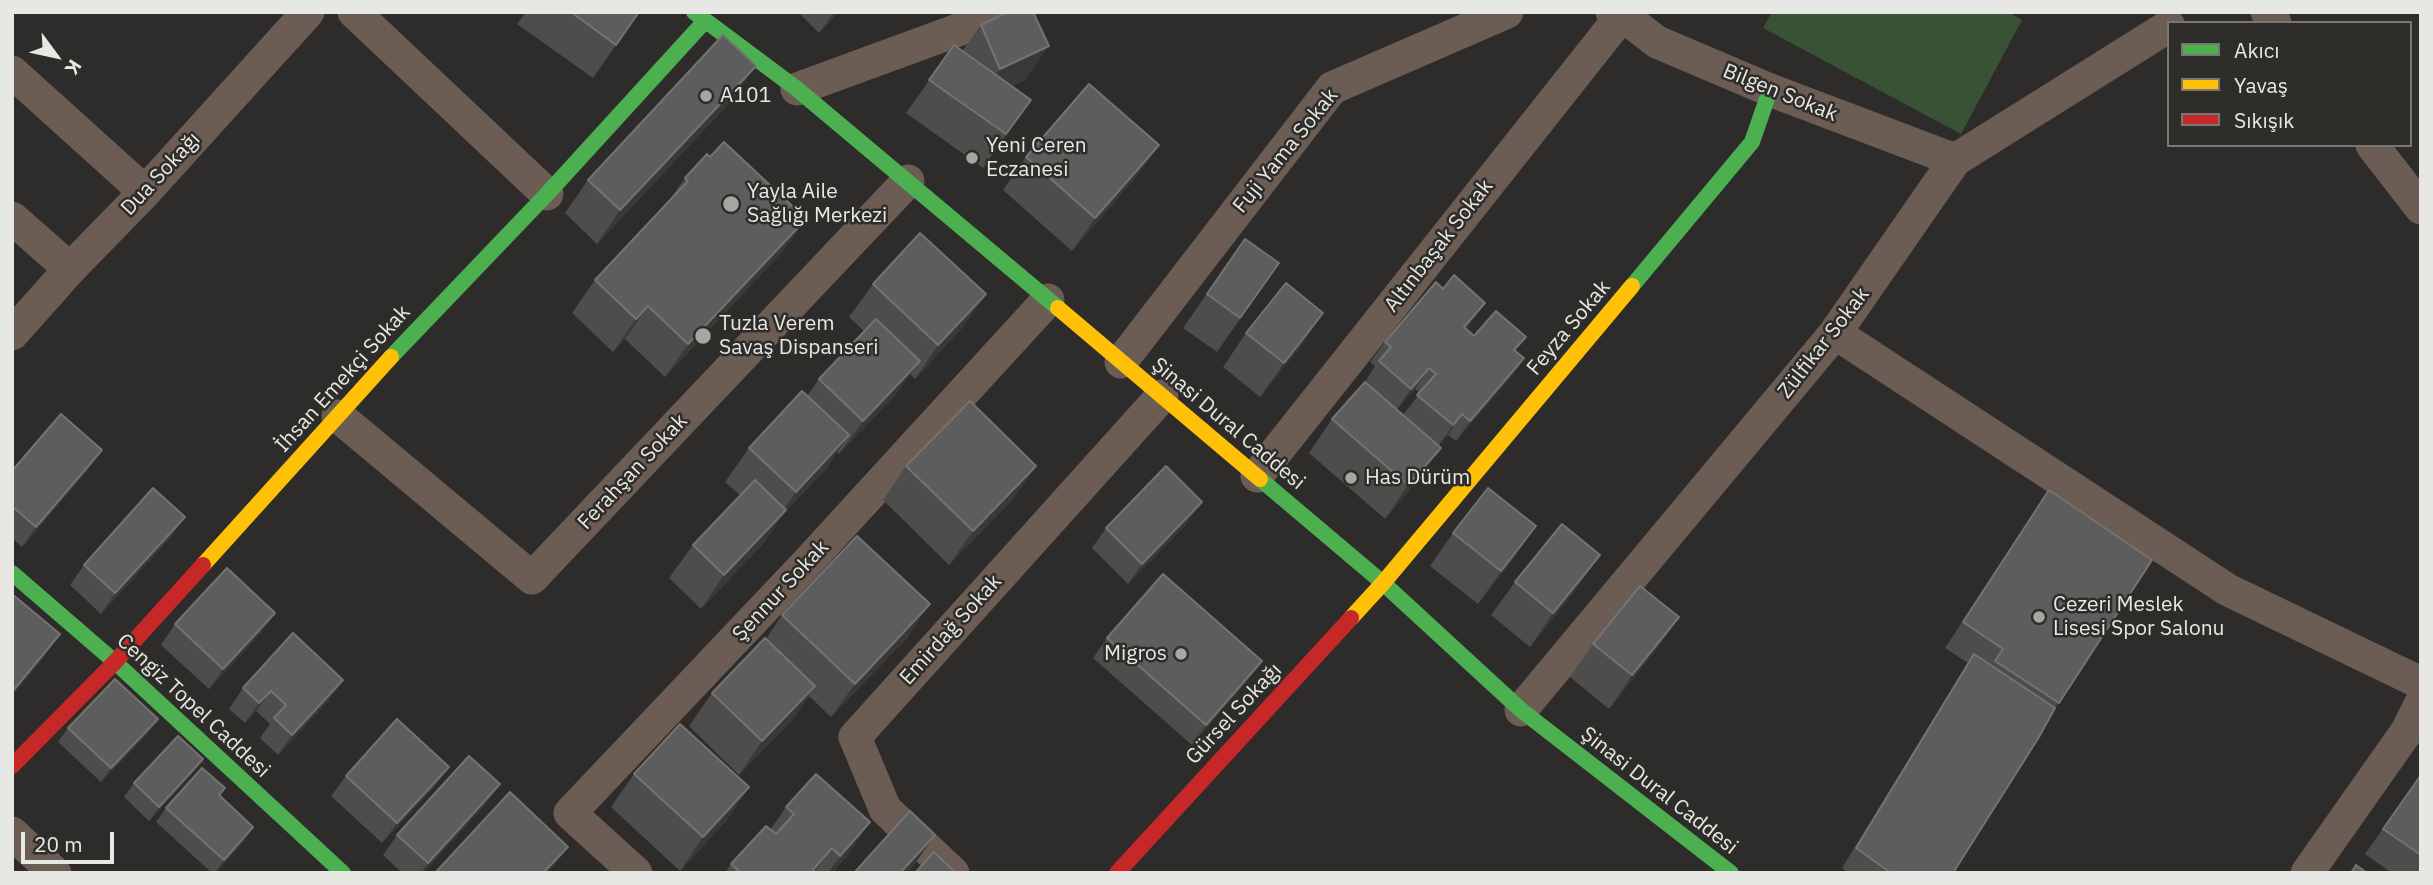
<!DOCTYPE html>
<meta charset="utf-8">
<style>
body{margin:0}
#map{position:relative;width:2433px;height:885px;overflow:hidden;background:#2d2c2a;font-family:"IBM Plex Sans",sans-serif}
canvas{display:block}
.frame{position:absolute;inset:0;border:14px solid #e7e7e4;pointer-events:none}
.legend{position:absolute;left:2167px;top:21px;width:245px;height:126px;box-sizing:border-box;background:#2e2d29;border:2px solid #787774;margin:0;padding:9px 12px;list-style:none;font-size:21px;color:#e7e7e4}
.legend li{display:flex;align-items:center;gap:14px;height:35px}
.legend b{width:35px;border:2px solid #787774}
.north{position:absolute;left:21px;top:21px;width:70px;height:70px;-webkit-text-stroke:5px #2e2d29;paint-order:stroke;rotate:123deg;font-size:19px;font-weight:700;line-height:28px;text-align:center;color:#e7e7e4}
.north::after{content:'';display:block;margin:auto;width:24px;height:32px;background:#e7e7e4;clip-path:polygon(50% 0,100% 100%,50% 72%,0 100%)}
.scale{position:absolute;left:21px;top:832px;width:93px;height:32px;box-sizing:border-box;border:4px solid #e7e7e4;border-top:0;padding-left:9px;font-size:21px;line-height:24px;white-space:nowrap;color:#e7e7e4;-webkit-text-stroke:5px #2e2d29;paint-order:stroke}
</style>
<div id="map">
<canvas width="2433" height="885"></canvas>
<div class="frame"></div>
<ul class="legend">
<li><b style="height:9px;background:#4caf50"></b>Akıcı</li>
<li><b style="height:9px;background:#ffc107"></b>Yavaş</li>
<li><b style="height:9px;background:#c62828"></b>Sıkışık</li>
</ul>
<div class="north">K</div>
<div class="scale">20 m</div>
</div>
<script>
const context = document.querySelector('canvas').getContext('2d');
context.lineJoin = 'round';
function paint(path, color) {
  context.fillStyle = color;
  context.fill(path, 'evenodd');
}
function shape(rows) {
  const path = new Path2D();
  for (const r of rows) {
    path.moveTo(r[0], r[1]);
    for (let i = 2; i < r.length; i += 2) path.lineTo(r[i], r[i + 1]);
  }
  return path;
}
function trace(path, color, width, dash) {
  context.strokeStyle = color;
  context.lineWidth = width;
  context.lineCap = dash ? 'butt' : 'round';
  context.setLineDash(dash || []);
  context.stroke(path);
}
function write(font, color, halo, rows, align = 'center') {
  context.font = font + ' "IBM Plex Sans",sans-serif';
  context.lineWidth = 5;
  context.setLineDash([]);
  context.textBaseline = 'middle';
  context.strokeStyle = halo;
  context.fillStyle = color;
  for (const [text, x, y, turn = 0] of rows) {
    context.save();
    context.translate(x, y);
    context.rotate((+turn || 0) * Math.PI / 180);
    context.textAlign = isNaN(turn) ? turn : align;
    if (halo) context.strokeText(text, 0, 0);
    context.fillText(text, 0, 0);
    context.restore();
  }
}
const green = shape([
 [1772,12,2008,12,2022,20,1961,134,1763,28]
]);
const street = shape([
 [354,12,547,194],
 [1612,12,1622,15,1657,42,1770,90,1955,160],
 [2267,12,2275,23],
 [12,72,145,192],
 [797,89,1007,12],
 [2372,145,2421,208],
 [12,218,70,269],
 [1835,333,2228,590,2421,683],
 [12,334,70,269,145,192,308,12],
 [1121,362,1332,88,1507,12],
 [338,416,532,578,908,181],
 [1257,476,1622,15],
 [1521,710,1835,333,1955,160,2169,26],
 [12,833,55,873],
 [636,873,570,813,807,563,1048,300],
 [953,873,885,809,855,737,1162,396],
 [2307,873,2407,731,2421,703]
]);
const fast = shape([
 [694,12,797,89,1058,308],
 [1632,286,1752,142,1770,90],
 [391,357,547,194,705,21],
 [1260,479,1383,583,1521,710,1731,873],
 [12,573,115,662,343,873]
]);
const slow = shape([
 [1058,308,1260,479],
 [203,565,391,357],
 [1351,618,1383,583,1632,286]
]);
const jam = shape([
 [12,766,115,662,203,565],
 [1117,873,1351,618]
]);
const wall = shape([
 [526,12,639,12,593,78,517,24],
 [798,12,839,12,819,33],
 [981,25,1025,80,1012,86,1031,100,983,168,906,113,954,45,962,51],
 [733,99,597,244,565,213,588,180],
 [1159,145,1135,178,1072,251,1003,190,1026,157],
 [710,157,806,219,782,252,665,377,625,339,613,352,572,313,595,280,668,202,685,178],
 [1245,239,1279,263,1217,352,1183,328],
 [873,284,986,294,962,328,915,379,910,374,896,394,839,454,837,452,826,469,784,513,763,544,701,609,669,578,693,545,740,495,725,482,749,448,807,396,819,379,864,331,849,317],
 [1323,313,1300,347,1260,397,1223,367,1246,333],
 [1471,323,1466,329,1474,336,1516,351,1524,358,1510,378,1456,441,1448,435,1438,446,1417,481,1385,519,1309,453,1332,419,1365,382,1375,366,1370,362,1385,342],
 [1415,389,1420,393,1403,415,1397,409],
 [906,466,1036,466,1013,499,949,565,883,500],
 [88,470,22,547,12,538,12,471],
 [2049,490,2152,560,2055,708,1953,873,1848,873,1842,868,1968,663,1945,648],
 [1188,522,1128,584,1092,548,1106,528],
 [1536,526,1513,559,1478,604,1430,566,1453,533],
 [171,537,101,614,70,585,84,565],
 [1600,555,1577,588,1530,647,1491,615,1515,582],
 [782,615,907,638,831,717,809,696,792,720,739,775,689,726,712,693,766,639],
 [1679,617,1656,650,1609,709,1570,677,1593,644],
 [175,624,261,633,209,689,161,645],
 [293,633,329,700,278,755,260,738,270,724,256,711,245,723,229,709,243,688],
 [1107,638,1247,681,1192,745,1093,658],
 [158,719,148,733,101,782,58,742,68,728],
 [449,767,434,787,382,843,331,796,346,776],
 [193,773,149,821,124,797,134,783],
 [634,774,749,787,726,821,680,871,611,807],
 [2421,775,2421,873,2392,873,2365,854],
 [225,788,220,796,253,827,244,841,215,873,212,873,156,822,166,808],
 [485,805,423,873,402,873,383,855,397,835],
 [786,807,847,856,832,873,725,873,731,864,770,830]
]);
const shadedWall = shape([
 [834,12,839,12,819,33],
 [1049,46,1025,80,976,102,1000,69],
 [756,66,733,99,597,244,620,210],
 [1159,145,1135,178,1072,251,1095,218],
 [806,219,782,252,665,377,688,344],
 [986,294,962,328,915,379,938,345],
 [1485,303,1471,323,1450,347,1464,327],
 [648,306,625,339,613,352,636,319],
 [1323,313,1300,347,1260,397,1284,363],
 [1524,358,1510,378,1456,441,1470,421],
 [920,361,896,394,839,454,863,421],
 [1429,368,1415,389,1397,409,1411,389],
 [1462,414,1448,435,1438,446,1453,425],
 [849,435,826,469,784,513,763,544,701,609,724,575,776,521,796,492],
 [1441,448,1417,481,1385,519,1408,485],
 [102,450,88,470,22,547,36,527],
 [1036,466,1013,499,949,565,973,531],
 [1202,502,1188,522,1128,584,1142,564],
 [185,517,171,537,101,614,115,593],
 [1536,526,1513,559,1478,604,1501,571],
 [1600,555,1577,588,1530,647,1553,613],
 [930,604,907,638,831,717,855,684],
 [275,613,261,633,209,689,223,669],
 [1679,617,1656,650,1609,709,1632,675],
 [60,634,42,660,12,696,12,692],
 [1262,661,1247,681,1192,745,1206,725],
 [343,680,329,700,278,755,292,735],
 [815,686,792,720,739,775,762,741],
 [271,691,256,711,245,723,259,703],
 [158,719,148,733,101,782,111,768],
 [203,759,193,773,149,821,159,807],
 [449,767,434,787,382,843,397,823],
 [500,784,485,805,423,873,421,873,428,863],
 [749,787,726,821,680,871,703,837],
 [870,822,847,856,832,873,828,873,840,856],
 [253,827,244,841,215,873,224,860],
 [935,835,912,868,907,873,900,873],
 [568,847,553,867,548,873,543,873],
 [832,848,814,873,811,873]
]);
const building = shape([
 [571,12,639,12,616,45,571,12],
 [1008,12,1033,12,1049,46,1000,69,981,25,1008,12],
 [723,35,756,66,620,210,588,180,723,35],
 [954,45,1031,100,1006,134,929,80,954,45],
 [1089,84,1159,145,1095,218,1026,157,1089,84],
 [724,142,806,219,688,344,648,306,636,319,595,280,688,181,685,178,707,154,710,157,724,142],
 [920,233,986,294,938,345,873,284,920,233],
 [1245,239,1279,263,1240,318,1207,294,1245,239],
 [1454,275,1485,303,1464,327,1474,336,1496,311,1526,337,1514,350,1524,358,1470,421,1462,414,1453,425,1417,395,1436,374,1429,368,1411,389,1379,361,1391,347,1385,342,1436,282,1443,289,1454,275],
 [1286,283,1323,313,1284,363,1246,333,1286,283],
 [876,319,920,361,863,421,819,379,876,319],
 [1365,382,1441,448,1408,485,1332,419,1365,382],
 [802,391,849,435,796,492,749,448,802,391],
 [970,401,1036,466,973,531,906,466,970,401],
 [61,414,102,450,36,527,12,506,12,471,61,414],
 [1166,466,1202,502,1142,564,1106,528,1166,466],
 [755,480,786,510,724,575,693,545,755,480],
 [153,488,185,517,115,593,84,565,153,488],
 [1488,488,1536,526,1501,571,1453,533,1488,488],
 [2049,490,2152,560,2059,703,1995,661,2003,649,1963,622,2049,490],
 [1562,524,1600,555,1553,613,1515,582,1562,524],
 [857,536,930,604,855,684,782,615,857,536],
 [227,568,275,613,223,669,175,624,227,568],
 [1163,574,1262,661,1206,725,1107,638,1163,574],
 [1640,586,1679,617,1632,675,1593,644,1640,586],
 [12,594,60,634,12,692,12,594],
 [293,633,343,680,292,735,274,718,286,705,271,691,259,703,243,688,293,633],
 [765,638,815,686,762,741,712,693,765,638],
 [1974,654,2055,708,2039,737,1953,873,1891,873,1856,848,1974,654],
 [115,679,158,719,111,768,68,728,115,679],
 [397,719,449,767,397,823,346,776,397,719],
 [680,724,749,787,703,837,634,774,680,724],
 [178,736,203,759,159,807,134,783,178,736],
 [469,756,500,784,428,863,397,835,469,756],
 [202,768,225,788,219,795,253,827,224,860,166,808,202,768],
 [816,774,870,822,840,856,832,848,813,870,816,873,741,873,731,864,766,826,776,834,794,814,786,807,816,774],
 [2421,775,2421,855,2383,829,2421,775],
 [510,792,568,847,543,873,435,873,510,792],
 [910,811,935,835,900,873,854,873,910,811],
 [934,852,956,873,915,873,934,852],
 [2356,865,2367,873,2351,873,2356,865]
]);
const markers = [
 [706,96,7,"#a6a6a3"],
 [972,158,7,"#a6a6a3"],
 [731,204,9,"#a6a6a3"],
 [703,336,9,"#a6a6a3"],
 [1351,478,7,"#a6a6a3"],
 [2039,617,7,"#a6a6a3"],
 [1181,654,7,"#a6a6a3"]
];
const streetNames = [
 ["Bilgen Sokak",1780,93,22],
 ["Fuji Yama Sokak",1286,151,-51],
 ["Dua Sokağı",161,174,-47],
 ["Altınbaşak Sokak",1439,246,-52],
 ["Feyza Sokak",1569,328,-50],
 ["Zülfikar Sokak",1824,343,-52],
 ["İhsan Emekçi Sokak",343,379,-48],
 ["Şinasi Dural Caddesi",1228,424,40],
 ["Ferahşan Sokak",633,472,-47],
 ["Şennur Sokak",781,591,-47],
 ["Emirdağ Sokak",951,630,-48],
 ["Cengiz Topel Caddesi",193,706,43],
 ["Gürsel Sokağı",1234,714,-47],
 ["Şinasi Dural Caddesi",1659,791,38]
];
const poiNames = [
 ["A101",720,96],
 ["Yeni Ceren",986,146],
 ["Eczanesi",986,170],
 ["Yayla Aile",747,192],
 ["Sağlığı Merkezi",747,216],
 ["Tuzla Verem",719,324],
 ["Savaş Dispanseri",719,348],
 ["Has Dürüm",1365,478],
 ["Cezeri Meslek",2053,605],
 ["Lisesi Spor Salonu",2053,629],
 ["Migros",1167,654,"right"]
];
paint(green, '#395236');
trace(street, '#6b5c54', 33);
trace(fast, '#4caf50', 16);
trace(slow, '#ffc107', 16);
trace(jam, '#c62828', 16);
paint(wall, '#4e4d4c');
paint(shadedWall, '#3a3938');
paint(building, '#5e5d5d');
trace(building, '#747372', 2);
for (const [x, y, r, color] of markers) {
  const dot = new Path2D();
  dot.arc(x, y, r, 0, 2 * Math.PI);
  context.fillStyle = color;
  context.fill(dot);
  trace(dot, '#2e2d29', 2.5);
}
write('21px', '#e7e7e4', '#2e2d29', streetNames);
write('21px', '#e7e7e4', '#2e2d29', poiNames, 'left');
</script>
